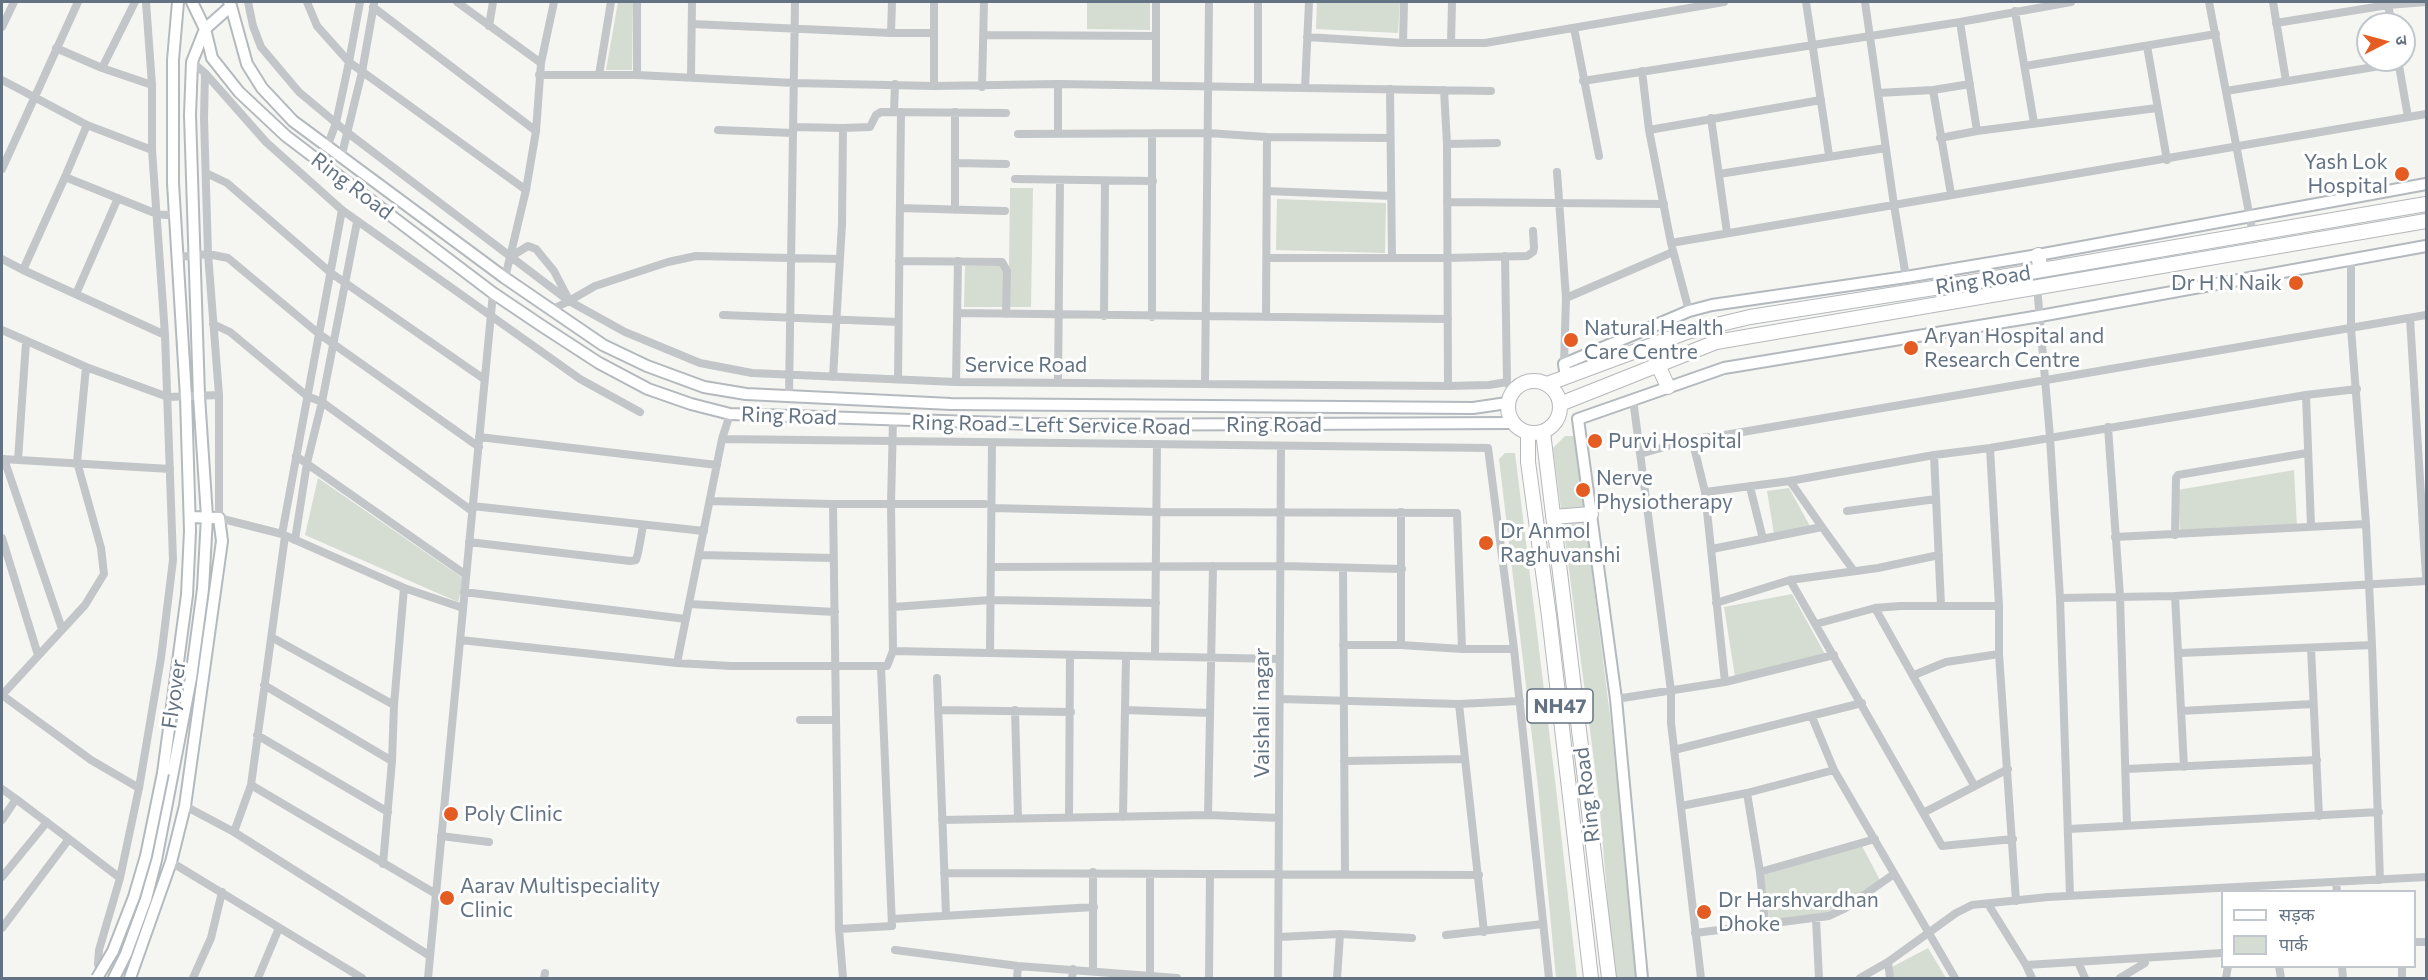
<!DOCTYPE html>
<meta charset="utf-8">
<style>
body{margin:0}
#map{position:relative;width:2428px;height:980px;overflow:hidden;background:#f5f5f1;font-family:Commissioner,"Noto Sans Devanagari",sans-serif}
canvas{display:block}
.frame{position:absolute;inset:0;border:3px solid #647383;pointer-events:none}
.legend{position:absolute;left:2221px;top:890px;width:195px;height:78px;box-sizing:border-box;background:#fff;border:2px solid #c1c7cd;margin:0;padding:8px 10px;list-style:none;font-size:18px;color:#647383}
.legend li{display:flex;align-items:center;gap:12px;height:30px}
.legend b{width:30px;border:2px solid #c1c7cd}
.north{position:absolute;left:2356px;top:12px;width:60px;height:60px;box-sizing:border-box;background:#fff;border:2px solid #c1c7cd;border-radius:50%;rotate:84deg;font-size:16px;font-weight:700;line-height:24px;text-align:center;color:#647383}
.north::after{content:'';display:block;margin:auto;width:21px;height:27px;background:#e55c22;clip-path:polygon(50% 0,100% 100%,50% 72%,0 100%)}
</style>
<div id="map">
<canvas width="2428" height="980"></canvas>
<div class="frame"></div>
<ul class="legend">
<li><b style="height:8px;background:#fff"></b>सड़क</li>
<li><b style="height:16px;background:#d5dcd2"></b>पार्क</li>
</ul>
<div class="north">उ</div>
</div>
<script>
const context = document.querySelector('canvas').getContext('2d');
context.lineJoin = 'round';
function paint(path, color) {
  context.fillStyle = color;
  context.fill(path, 'evenodd');
}
function shape(rows) {
  const path = new Path2D();
  for (const r of rows) {
    if (r.length === 3) {
      path.moveTo(r[0] + r[2], r[1]);
      path.arc(r[0], r[1], r[2], 0, 2 * Math.PI);
      continue;
    }
    path.moveTo(r[0], r[1]);
    for (let i = 2; i < r.length; i += 2) path.lineTo(r[i], r[i + 1]);
  }
  return path;
}
function trace(path, color, width, dash) {
  context.strokeStyle = color;
  context.lineWidth = width;
  context.lineCap = dash ? 'butt' : 'round';
  context.setLineDash(dash || []);
  context.stroke(path);
}
function write(font, color, halo, rows, align = 'center') {
  context.font = font + ' Commissioner,sans-serif';
  context.lineWidth = 6;
  context.setLineDash([]);
  context.textBaseline = 'middle';
  context.strokeStyle = halo;
  context.fillStyle = color;
  for (const [text, x, y, turn = 0] of rows) {
    context.save();
    context.translate(x, y);
    context.rotate((+turn || 0) * Math.PI / 180);
    context.textAlign = isNaN(turn) ? turn : align;
    if (halo) context.strokeText(text, 0, 0);
    context.fillText(text, 0, 0);
    context.restore();
  }
}
const green = shape([
 [618,2,633,2,632,70,606,70],
 [1087,2,1150,2,1150,30,1087,29],
 [1317,2,1400,2,1398,33,1316,29],
 [1010,188,1033,188,1031,307,964,307,965,266,1009,266],
 [1277,199,1386,203,1385,253,1276,250],
 [1565,436,1575,436,1612,732,1638,978,1614,978,1599,799,1553,448],
 [1505,453,1515,453,1556,788,1577,978,1556,978,1538,787,1499,459],
 [2294,470,2297,527,2180,533,2178,490],
 [318,478,464,579,458,602,305,535],
 [1789,488,1811,528,1774,534,1767,491],
 [1792,594,1826,656,1735,677,1724,607],
 [1862,846,1881,882,1845,907,1820,917,1769,920,1764,875],
 [1928,948,1946,978,1893,978,1892,967]
]);
const street = shape([
 [248,2,253,26,261,47,299,92,348,133,569,301,595,286,668,262,696,256,840,259],
 [307,2,317,26,349,62,526,190],
 [457,2,541,63],
 [637,2,637,75],
 [934,2,934,86],
 [1806,2,1829,155],
 [1865,2,1894,205,1906,277],
 [2209,2,2253,234],
 [2273,2,2286,81],
 [2388,5,2392,24],
 [373,7,536,131],
 [2015,11,2034,123],
 [1960,22,1977,131],
 [2276,23,2388,5,2426,2],
 [692,24,891,33,933,33],
 [489,26,493,2],
 [2,27,14,2],
 [1574,28,1599,156],
 [891,33,892,2],
 [984,35,1156,36],
 [1307,37,1403,43,1485,43,1724,2],
 [1403,43,1404,2],
 [1451,43,1452,2],
 [2147,46,2167,160],
 [56,48,102,68,152,85],
 [2398,60,2408,117],
 [192,62,205,73,204,118,208,254,219,395,219,518,282,534,404,588,463,608],
 [2025,66,2216,34],
 [102,68,135,2],
 [1642,71,1649,130,1671,243,1689,311],
 [205,73,266,142,342,210,580,379,640,412],
 [539,75,637,75,794,83,934,86,1058,84,1491,91],
 [599,75,611,2],
 [691,77,692,2],
 [2,80,87,125,65,177,157,214,176,216],
 [1583,81,1960,22,2071,2],
 [1156,85,1156,2],
 [982,87,984,2],
 [1258,87,1258,2],
 [1305,88,1309,2],
 [1390,89,1392,258],
 [1444,90,1447,144,1448,386],
 [1933,90,1951,194],
 [2226,91,2399,63],
 [1878,93,1933,90,1970,84],
 [894,112,895,84],
 [955,112,955,210],
 [1711,118,1727,233],
 [87,125,152,150],
 [793,127,843,128,842,224,833,377],
 [843,128,870,127,876,115,881,112,1006,113],
 [718,130,793,133],
 [1649,130,1821,100],
 [1018,134,1208,133,1267,137,1390,138],
 [1058,134,1058,84],
 [1940,138,1977,131,2157,108],
 [1447,144,1497,143],
 [327,147,336,123,349,62,360,2],
 [341,158,362,72,374,4],
 [955,163,1006,164],
 [2,169,78,2],
 [1557,172,1566,298,1564,364],
 [206,173,227,183,331,273,484,379],
 [1719,174,1886,148],
 [65,177,23,270,165,335],
 [1015,179,1153,181],
 [1267,191,1391,196],
 [1447,202,1664,204],
 [900,208,1005,211],
 [1671,243,2426,114],
 [1505,256,1507,382],
 [179,257,208,254,228,258,318,333,479,447],
 [510,257,528,246,536,249,554,271,568,298],
 [1267,258,1447,258,1527,256,1533,252,1534,248,1533,231],
 [2,259,23,270],
 [2351,259,2351,328,2366,524,2372,645,2380,880],
 [899,261,1002,262,1007,271,1006,314],
 [505,278,526,190,536,131,541,63,554,2],
 [2037,286,2050,437,2060,598,2070,896],
 [76,294,118,198],
 [1566,298,1673,252],
 [551,310,569,301,625,332,700,363,752,373,956,382,1448,386,1489,385,1507,382,1512,391],
 [957,313,1448,319],
 [723,315,898,322],
 [1104,316,1105,181],
 [1266,316,1267,137],
 [1152,317,1152,134],
 [2410,318,2426,576],
 [213,324,230,332,307,396,322,402,472,511],
 [2,330,86,367,168,397,219,395],
 [898,380,901,112],
 [956,382,958,261],
 [1058,383,1060,181],
 [1205,383,1209,2],
 [2306,395,2311,526],
 [789,396,795,2],
 [1633,399,1671,691,1671,723,1701,978],
 [2108,427,2120,596,2127,826],
 [479,437,717,465],
 [722,439,1488,448,1514,649,1549,978],
 [1692,439,1705,492,1725,682],
 [1990,448,1999,606,1999,654,2016,901],
 [1640,454,1692,439,1719,436,2426,315],
 [1934,455,1941,605],
 [296,456,466,575],
 [2,459,170,469],
 [4,459,62,629],
 [18,460,26,342],
 [1750,487,1763,539],
 [1705,492,1790,481,1934,455,1990,448,2306,395,2357,389],
 [710,501,833,504,985,504],
 [833,504,839,929,843,978],
 [472,506,704,531],
 [992,508,1157,512,1457,513,1462,649],
 [1847,511,1936,499],
 [1822,527,1854,571],
 [282,534,342,210],
 [2175,535,2176,478,2178,475,2307,453],
 [2115,537,2366,524],
 [2,538,38,655],
 [295,540,307,463,322,402,357,222],
 [469,542,630,561,636,560,638,553,643,526],
 [1712,549,1822,527,1790,481],
 [699,555,833,558],
 [991,567,1282,566,1402,569],
 [1343,568,1345,874],
 [1790,580,1942,846,2013,839],
 [464,592,686,619],
 [2175,596,2184,767],
 [2060,598,2175,596,2426,581],
 [1716,603,1790,580,1878,568,1939,555],
 [689,604,835,612],
 [893,607,990,600,1156,603],
 [1875,608,1974,785],
 [1816,624,1875,608,1900,606,1999,606],
 [273,638,394,705],
 [460,640,677,663,731,666,887,666,893,651,891,504,893,420],
 [1343,645,1401,645,1462,649,1514,649],
 [1401,645,1401,512],
 [2311,648,2319,816],
 [893,651,1279,659],
 [990,653,992,444],
 [2180,653,2372,645],
 [1155,656,1157,445],
 [677,663,722,439,730,414],
 [1914,675,1946,662,1999,654],
 [937,678,946,915],
 [264,685,392,761],
 [2,695,85,605,104,574,101,548,77,462,86,367],
 [2,695,91,760,139,788],
 [1280,699,1459,704,1520,701],
 [1616,699,1725,682,1834,655],
 [1459,704,1484,932],
 [938,710,1071,712],
 [1015,710,1018,818],
 [1125,710,1210,713],
 [2181,711,2313,704],
 [1812,717,1834,770,1955,978],
 [800,720,836,720],
 [257,735,388,812],
 [1674,750,1862,703],
 [1344,761,1465,759],
 [2126,769,2317,760],
 [251,785,436,894],
 [2,789,16,799,2,820],
 [1747,793,1760,872,1765,923],
 [185,806,234,832,430,956],
 [1681,806,1747,793,1834,770],
 [1923,813,2008,769],
 [1208,815,1213,566],
 [1069,817,1070,655],
 [1123,817,1126,656],
 [942,820,1208,815,1279,818],
 [2069,829,2379,812],
 [234,832,251,785,285,536],
 [441,836,489,842],
 [69,839,120,878],
 [171,862,362,978],
 [383,864,392,761,394,705,404,588],
 [1093,872,1093,971],
 [1760,872,1875,839],
 [944,873,1479,875],
 [1150,874,1150,976],
 [2,877,47,822],
 [2336,882,2337,892],
 [1988,904,2026,965,2032,978],
 [892,919,1094,907],
 [1816,919,1819,978],
 [2,928,69,839,16,799],
 [839,929,892,926,881,667],
 [1695,933,1829,916,1844,909,1894,874],
 [1446,935,1543,924],
 [1279,937,1340,934,1412,938],
 [2414,942,2426,942],
 [895,950,1018,966,1177,978],
 [1888,962,1890,978],
 [2078,962,2085,978],
 [2026,965,2222,953],
 [2279,966,2281,978],
 [2342,966,2343,978],
 [2402,966,2402,978],
 [101,974,98,964,99,950,120,878,139,788,161,658,173,560,165,335,152,150,152,85,146,2],
 [193,978,211,938,222,892],
 [258,978,279,928],
 [428,978,493,293],
 [544,978,545,973],
 [1017,978,1018,966],
 [1072,978,1073,969],
 [1209,978,1210,875],
 [1278,978,1281,447],
 [1337,978,1340,934],
 [1860,978,1888,962,1956,913,1972,905,2048,897,2426,877],
 [2120,978,2145,963,2145,958],
 [2226,978,2228,966]
]);
const secondary = shape([
 [192,2,205,29,212,58,239,92,286,136,493,293,542,326,599,363,648,389,691,404,730,414,1063,425,1513,423],
 [231,6,247,64,262,88,293,121,505,278,603,345,647,366,704,387,746,394,951,404,1473,408,1507,403],
 [1566,377,1564,364,1689,311,1712,305,1906,277,2038,255,2426,184],
 [163,773,187,595,190,531,186,397,173,183,173,60,178,2],
 [114,978,126,954,146,899,156,860,191,678,203,589,207,517,199,396,190,115,192,62,205,29,231,6,229,2],
 [130,978,171,862,185,806,222,541,219,518,190,517],
 [1642,978,1616,699,1578,419,1724,368,2040,316,2426,246]
]);
const highway = shape([
 [2038,255,2041,270],
 [1658,365,1668,387],
 [1534,407,26],
 [1547,384,1687,332,1750,317,1972,282,2426,204],
 [1560,404,1716,342,2426,221],
 [1543,432,1609,978],
 [1528,433,1528,462,1549,616,1591,978],
 [1553,517,1591,514]
]);
const secondaryBridge = shape([
 [97,978,113,951,134,897,146,856,163,773]
]);
const markers = [
 [2402,174,8,"#e55c22"],
 [2296,283,8,"#e55c22"],
 [1571,340,8,"#e55c22"],
 [1911,348,8,"#e55c22"],
 [1595,441,8,"#e55c22"],
 [1583,490,8,"#e55c22"],
 [1486,543,8,"#e55c22"],
 [451,814,8,"#e55c22"],
 [447,898,8,"#e55c22"],
 [1704,912,8,"#e55c22"]
];
const shields = [
 [1560,706,66]
];
const shieldNames = [
 ["NH47",1560,706]
];
const poiNames = [
 ["Yash Lok",2388,162,"right"],
 ["Hospital",2388,186,"right"],
 ["Dr H N Naik",2282,283,"right"],
 ["Natural Health",1584,328],
 ["Care Centre",1584,352],
 ["Aryan Hospital and",1924,336],
 ["Research Centre",1924,360],
 ["Purvi Hospital",1608,441],
 ["Nerve",1596,478],
 ["Physiotherapy",1596,502],
 ["Dr Anmol",1500,531],
 ["Raghuvanshi",1500,555],
 ["Poly Clinic",464,814],
 ["Aarav Multispeciality",460,886],
 ["Clinic",460,910],
 ["Dr Harshvardhan",1718,900],
 ["Dhoke",1718,924]
];
const streetNames = [
 ["Ring Road",352,186,37],
 ["Ring Road",1983,280,-9],
 ["Service Road",1026,365],
 ["Ring Road",789,416,2],
 ["Ring Road - Left Service Road",1051,425,1],
 ["Ring Road",1274,425],
 ["Flyover",174,694,-82],
 ["Vaishali nagar",1262,713,-90],
 ["Ring Road",1587,795,-97]
];
paint(green, '#d5dcd2');
trace(secondary, '#b4b9be', 14);
trace(highway, '#b5b8bb', 16);
trace(street, '#c2c6c9', 8);
trace(secondary, '#fff', 10);
trace(highway, '#fff', 14);
trace(secondaryBridge, '#b4b9be', 14, []);
trace(secondaryBridge, '#fff', 10);
for (const [x, y, r, color] of markers) {
  const dot = new Path2D();
  dot.arc(x, y, r, 0, 2 * Math.PI);
  context.fillStyle = color;
  context.fill(dot);
  trace(dot, '#fff', 2);
}
for (const [x, y, w] of shields) {
  const box = new Path2D();
  box.roundRect(x - w / 2, y - 17, w, 34, 4.5);
  context.fillStyle = '#fff';
  context.fill(box);
  trace(box, '#647383', 1.5);
}
write('bold 20px', '#647383', null, shieldNames);
write('21px', '#647383', '#fff', poiNames, 'left');
write('21px', '#647383', '#fff', streetNames);
</script>
